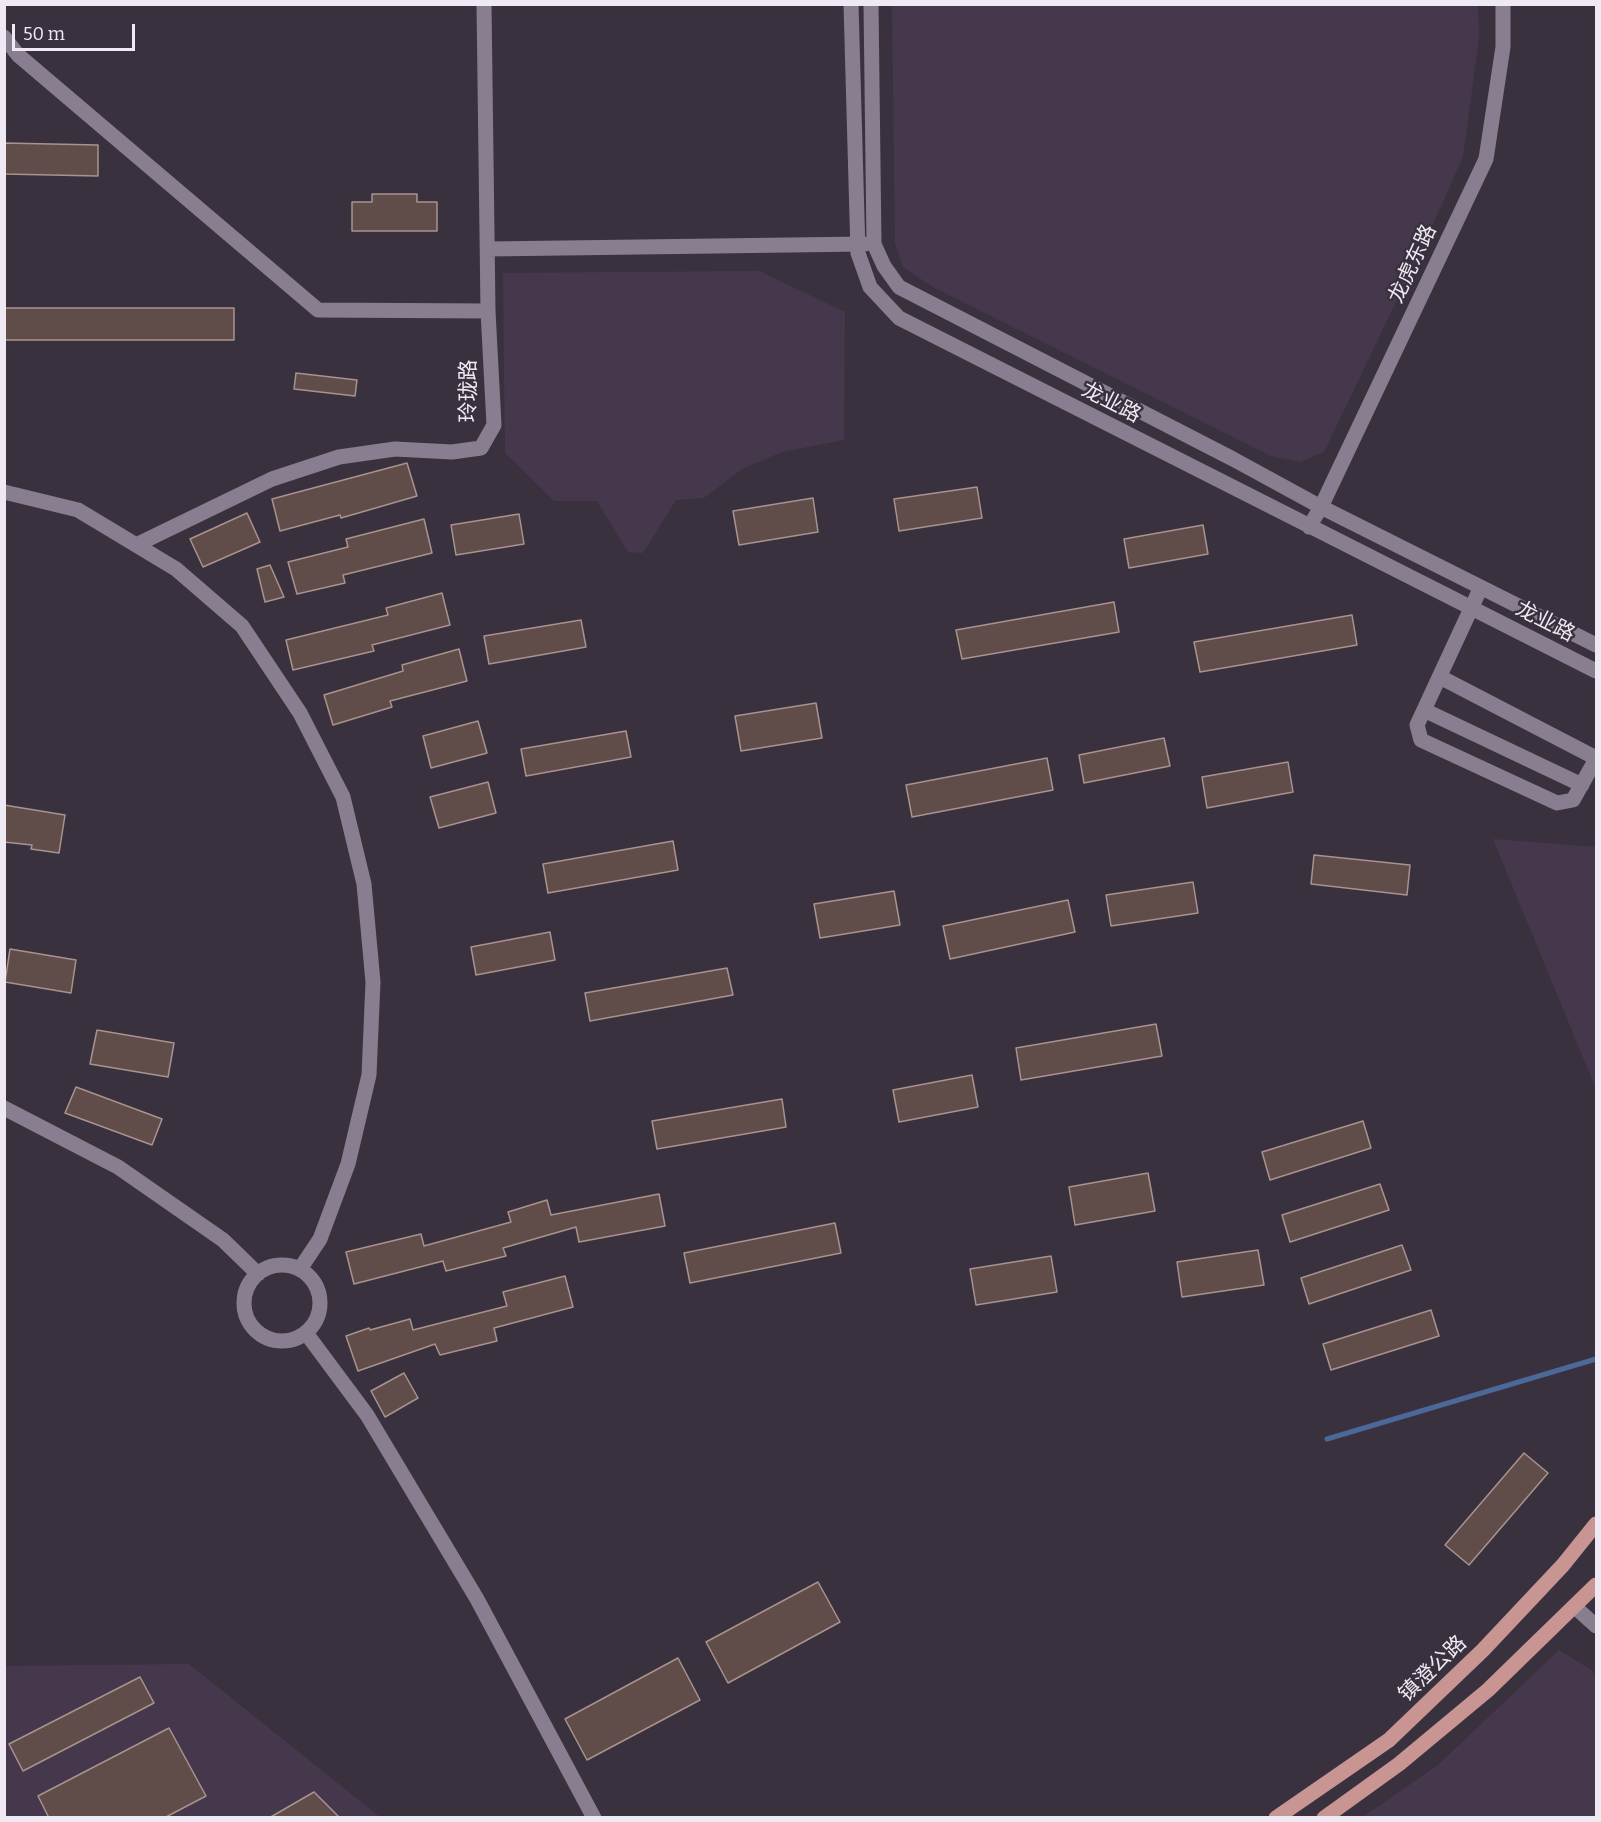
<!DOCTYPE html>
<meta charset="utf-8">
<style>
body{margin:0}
#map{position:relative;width:1601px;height:1822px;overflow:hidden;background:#3a313f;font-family:Bitter,serif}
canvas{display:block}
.frame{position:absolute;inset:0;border:6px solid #eee9f2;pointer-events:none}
.scale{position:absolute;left:12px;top:24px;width:123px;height:27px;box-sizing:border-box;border:3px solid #eee9f2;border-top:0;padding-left:8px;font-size:18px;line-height:21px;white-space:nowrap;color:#eee9f2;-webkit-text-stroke:4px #3a313f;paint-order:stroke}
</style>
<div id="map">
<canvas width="1601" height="1822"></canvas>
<div class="frame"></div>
<div class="scale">50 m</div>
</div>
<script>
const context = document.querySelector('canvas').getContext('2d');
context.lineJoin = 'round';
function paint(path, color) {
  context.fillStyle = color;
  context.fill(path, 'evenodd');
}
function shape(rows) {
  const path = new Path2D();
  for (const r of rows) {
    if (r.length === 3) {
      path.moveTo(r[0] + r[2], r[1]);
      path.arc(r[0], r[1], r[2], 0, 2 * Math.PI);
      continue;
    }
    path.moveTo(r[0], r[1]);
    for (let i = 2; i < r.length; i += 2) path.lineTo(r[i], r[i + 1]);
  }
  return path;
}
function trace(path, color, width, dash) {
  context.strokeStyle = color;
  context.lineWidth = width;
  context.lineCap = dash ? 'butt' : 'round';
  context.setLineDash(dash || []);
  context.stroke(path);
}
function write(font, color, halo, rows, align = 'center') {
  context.font = font + ' Bitter,"Noto Sans SC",serif';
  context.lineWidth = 5;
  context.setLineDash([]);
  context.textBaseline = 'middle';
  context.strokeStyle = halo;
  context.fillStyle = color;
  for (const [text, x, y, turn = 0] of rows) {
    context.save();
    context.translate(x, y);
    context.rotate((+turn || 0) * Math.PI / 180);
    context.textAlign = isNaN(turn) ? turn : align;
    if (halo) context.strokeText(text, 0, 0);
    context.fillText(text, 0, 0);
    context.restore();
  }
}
const built = shape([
 [892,5,1478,5,1479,37,1463,157,1429,233,1324,452,1300,462,1271,456,933,287,903,267,895,243],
 [759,271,845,312,844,440,782,452,742,469,704,498,676,500,643,553,628,552,597,501,554,501,505,453,503,273],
 [1493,839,1596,847,1596,1089],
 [1559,1650,1593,1671,1596,1680,1596,1817,1363,1817,1438,1765],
 [189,1664,380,1817,5,1817,4,1666]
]);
const stream = shape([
 [1327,1439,1596,1359]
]);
const building = shape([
 [4,143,98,145,98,176,4,174,4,143],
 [372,194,417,194,417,202,437,202,437,231,352,231,352,202,372,202,372,194],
 [4,308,234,308,234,340,4,340,4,308],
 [296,373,357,380,355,396,294,389,296,373],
 [407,463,417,496,341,518,340,515,280,531,272,499,407,463],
 [977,487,982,518,899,531,894,499,977,487],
 [813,498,818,532,739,545,733,511,813,498],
 [247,513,260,542,203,567,190,539,247,513],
 [519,514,524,544,456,555,451,525,519,514],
 [424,519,432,553,343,575,345,583,297,594,288,562,348,547,346,539,424,519],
 [1203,525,1208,554,1129,568,1124,539,1203,525],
 [270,565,284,597,265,602,257,569,270,565],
 [442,593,450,625,372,645,374,651,293,670,286,640,388,615,386,608,442,593],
 [1114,602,1119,632,962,659,956,630,1114,602],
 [1352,615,1357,645,1200,672,1194,642,1352,615],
 [581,620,586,647,489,664,484,636,581,620],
 [459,649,467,681,390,701,392,707,333,725,324,695,403,671,402,665,459,649],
 [816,703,822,738,741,751,735,716,816,703],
 [478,721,487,753,431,768,423,736,478,721],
 [626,731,631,757,526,776,521,749,626,731],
 [1164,738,1170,766,1084,783,1079,755,1164,738],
 [1047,758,1053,790,912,817,906,785,1047,758],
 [1288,762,1293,792,1207,808,1202,777,1288,762],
 [488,782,496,813,439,828,430,797,488,782],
 [4,805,65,815,59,853,31,849,32,845,4,842,4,805],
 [673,841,678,870,548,893,543,864,673,841],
 [1314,855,1410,865,1407,895,1311,884,1314,855],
 [1193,882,1198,913,1111,926,1106,895,1193,882],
 [894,891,900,925,820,938,814,904,894,891],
 [1068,900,1075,932,950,959,943,926,1068,900],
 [550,932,555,960,476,975,471,947,550,932],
 [10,949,76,960,71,993,5,982,10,949],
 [727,968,733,995,590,1021,585,993,727,968],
 [1156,1024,1162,1056,1021,1080,1016,1048,1156,1024],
 [97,1030,174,1043,168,1077,90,1064,97,1030],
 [972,1075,978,1107,899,1122,893,1090,972,1075],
 [76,1087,162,1119,152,1145,65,1113,76,1087],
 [782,1099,786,1127,657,1149,652,1121,782,1099],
 [1363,1121,1371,1148,1270,1180,1262,1152,1363,1121],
 [1148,1173,1155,1211,1075,1225,1069,1187,1148,1173],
 [1380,1184,1389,1210,1290,1242,1282,1215,1380,1184],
 [659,1194,665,1226,579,1242,576,1227,503,1248,506,1256,446,1271,443,1261,354,1284,346,1252,421,1234,424,1246,511,1222,508,1212,547,1200,551,1215,659,1194],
 [835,1223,841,1253,690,1283,684,1253,835,1223],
 [1402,1245,1411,1270,1309,1304,1301,1278,1402,1245],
 [1258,1250,1264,1285,1182,1297,1177,1262,1258,1250],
 [1051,1256,1057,1292,976,1305,970,1269,1051,1256],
 [565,1276,573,1307,494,1328,497,1341,440,1355,435,1344,358,1371,346,1336,369,1328,370,1330,410,1319,413,1330,507,1306,503,1292,565,1276],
 [1431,1310,1439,1336,1331,1370,1323,1344,1431,1310],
 [404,1373,418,1398,385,1417,371,1391,404,1373],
 [1524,1453,1548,1473,1469,1565,1445,1545,1524,1453],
 [818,1582,840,1622,728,1683,706,1642,818,1582],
 [678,1658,700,1700,587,1760,565,1719,678,1658],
 [140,1677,154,1703,23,1771,9,1744,140,1677],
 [169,1728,206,1796,164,1818,49,1818,38,1796,169,1728],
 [314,1792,340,1818,269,1818,314,1792]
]);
const minor = shape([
 [851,4,858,253,870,287,899,318,1596,671],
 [871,4,874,244,884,266,899,287,1233,459,1321,507,1596,645],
 [4,37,18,55,318,310,488,311],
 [488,249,865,244],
 [4,492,78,510,176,569,242,626,300,713,343,797,364,884,373,982,369,1075,348,1164,320,1239,300,1269],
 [1309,527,1321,507,1486,159,1503,47,1503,4],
 [136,545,272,479,339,457,395,449,452,452,481,448,494,425,488,311,484,4],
 [1481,587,1417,725,1421,740,1557,803,1573,800,1596,759],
 [1440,677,1596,758],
 [1424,710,1582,785],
 [4,1108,118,1167,223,1240,258,1274],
 [282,1303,38],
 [306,1333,367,1415,477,1599,594,1818],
 [1575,1607,1596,1626]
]);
const major = shape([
 [1276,1818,1389,1740,1483,1650,1563,1565,1596,1524],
 [1324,1818,1399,1764,1488,1690,1596,1585]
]);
const streetNames = [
 ["龙虎东路",1413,264,-65],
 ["玲珑路",469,391,-90],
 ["龙业路",1111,403,27],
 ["龙业路",1545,622,27],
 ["镇澄公路",1433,1669,-44]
];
paint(built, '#45384d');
trace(stream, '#4b6899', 5);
paint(building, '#604c48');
trace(building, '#a9938f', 1.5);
trace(minor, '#887e8f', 15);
trace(major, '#c89593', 15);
write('21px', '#eee9f2', '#3a313f', streetNames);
</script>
